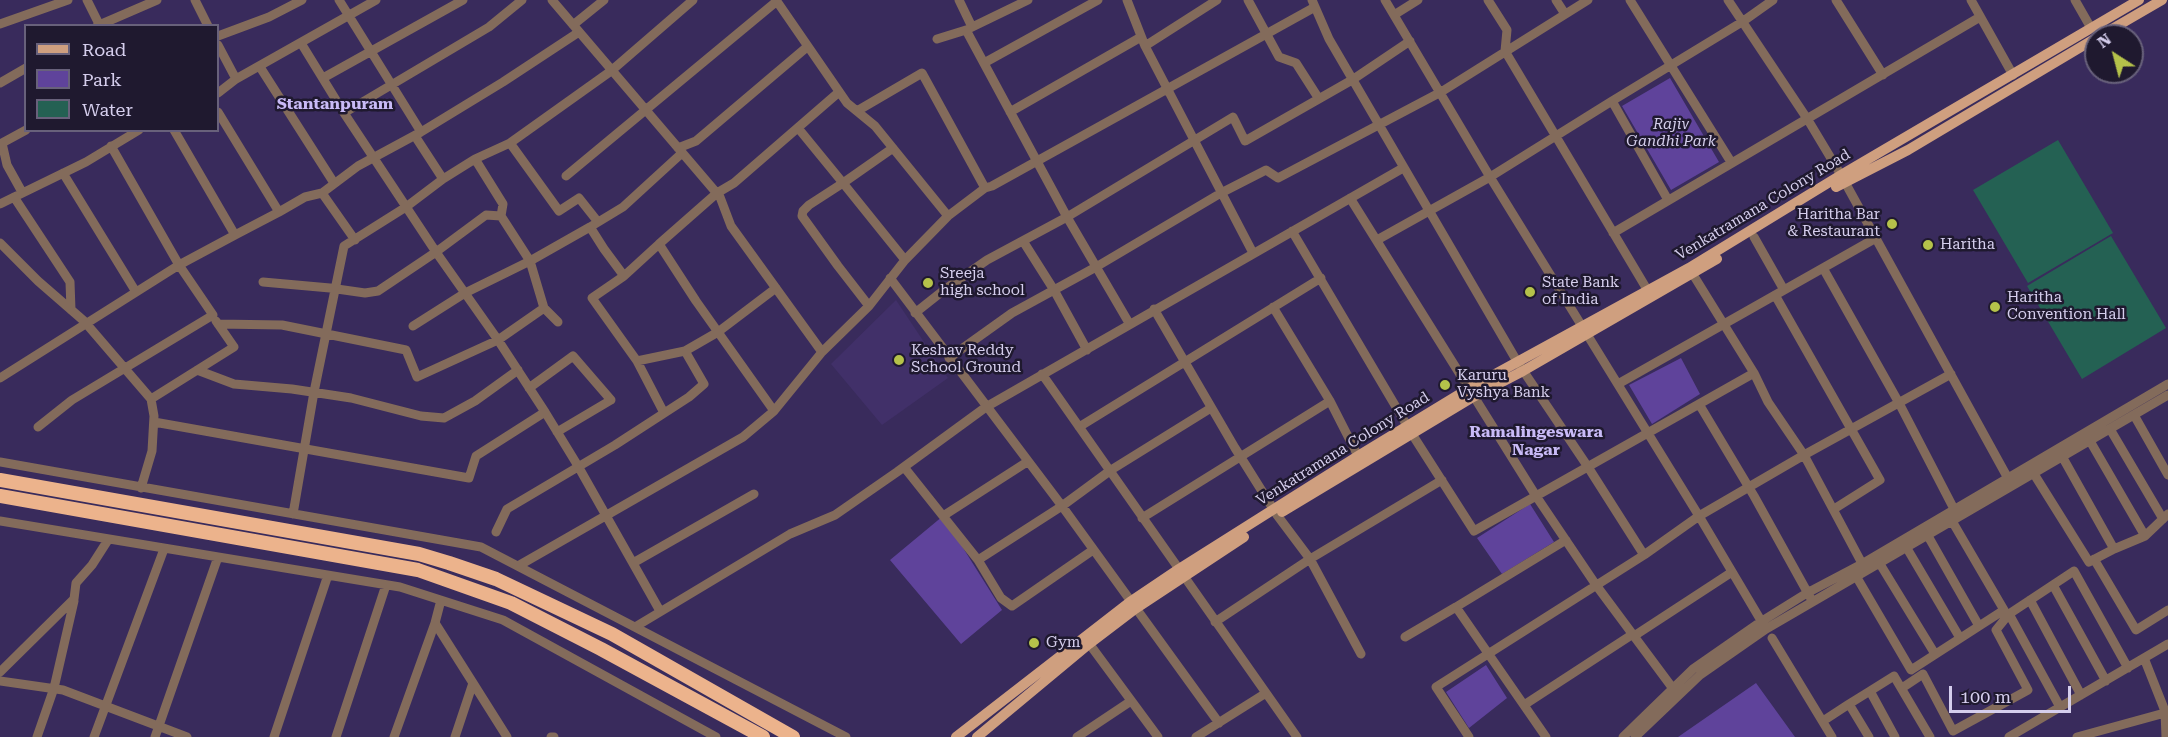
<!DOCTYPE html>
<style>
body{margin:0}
#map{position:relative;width:2168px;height:737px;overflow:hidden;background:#392b5c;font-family:"Roboto Serif",serif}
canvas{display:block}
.legend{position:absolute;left:24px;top:24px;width:195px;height:108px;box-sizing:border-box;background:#1f192f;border:2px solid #68617b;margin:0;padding:8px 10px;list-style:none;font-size:18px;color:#d5ceed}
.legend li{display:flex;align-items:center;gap:12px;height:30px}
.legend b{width:30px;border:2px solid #68617b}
.north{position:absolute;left:2084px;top:24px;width:60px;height:60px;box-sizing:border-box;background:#1f192f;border:2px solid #68617b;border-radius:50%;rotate:324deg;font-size:16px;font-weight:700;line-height:24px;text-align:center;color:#d5ceed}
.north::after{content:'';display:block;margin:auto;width:21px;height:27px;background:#b5c24a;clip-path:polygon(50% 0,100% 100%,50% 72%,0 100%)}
.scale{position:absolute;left:1949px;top:686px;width:122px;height:27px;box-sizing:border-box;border:3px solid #d5ceed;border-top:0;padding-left:8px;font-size:18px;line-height:21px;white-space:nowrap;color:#d5ceed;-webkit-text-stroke:4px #1f192f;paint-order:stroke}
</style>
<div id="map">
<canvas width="2168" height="737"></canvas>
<ul class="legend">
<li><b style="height:8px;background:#cf9f7f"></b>Road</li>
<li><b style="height:16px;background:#5f439b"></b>Park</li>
<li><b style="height:16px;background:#246153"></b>Water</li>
</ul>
<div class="north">N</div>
<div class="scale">100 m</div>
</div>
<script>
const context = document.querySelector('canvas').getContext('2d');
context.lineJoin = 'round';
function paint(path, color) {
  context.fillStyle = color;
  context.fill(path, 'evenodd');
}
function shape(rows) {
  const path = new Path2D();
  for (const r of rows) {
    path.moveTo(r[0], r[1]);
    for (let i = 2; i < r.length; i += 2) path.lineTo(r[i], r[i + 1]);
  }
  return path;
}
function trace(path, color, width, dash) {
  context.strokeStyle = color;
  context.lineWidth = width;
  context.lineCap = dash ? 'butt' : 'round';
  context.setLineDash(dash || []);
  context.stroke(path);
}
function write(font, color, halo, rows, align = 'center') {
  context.font = font + ' "Roboto Serif",serif';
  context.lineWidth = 5;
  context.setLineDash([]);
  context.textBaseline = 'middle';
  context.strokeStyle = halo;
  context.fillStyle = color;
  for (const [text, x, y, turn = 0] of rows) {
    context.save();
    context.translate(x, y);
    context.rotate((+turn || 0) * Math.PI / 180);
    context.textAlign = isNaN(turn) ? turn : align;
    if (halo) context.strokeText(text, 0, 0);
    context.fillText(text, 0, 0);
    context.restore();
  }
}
const built = shape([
 [896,300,948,378,882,425,831,364]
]);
const green = shape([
 [1670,78,1719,162,1671,190,1622,106],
 [1681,358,1700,394,1652,424,1629,385],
 [1530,504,1554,542,1502,574,1477,538],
 [943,516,1002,610,961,644,890,560],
 [1486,665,1507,698,1469,728,1446,692],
 [1756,683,1795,737,1678,737]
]);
const water = shape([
 [2058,140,2113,233,2028,283,1973,190],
 [2111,236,2166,328,2082,379,2027,286]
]);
const minor = shape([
 [87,0,100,26],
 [195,0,208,26],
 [339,0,421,132],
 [776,0,847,103,875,126,948,216],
 [959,0,972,27],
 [1127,0,1145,46,1217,0],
 [1248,0,1279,57,1296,63,1319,99],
 [1312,0,1329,39,1518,363,1588,467,1644,555],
 [1385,0,1490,177,1699,516,1766,629],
 [1488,0,1507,30,1505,51,1648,291],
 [1556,0,1565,14],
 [1630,0,1731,162],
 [1728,0,1808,120,1841,175,2010,482],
 [1836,0,1883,75],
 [1971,0,2013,75],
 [2075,0,2091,28],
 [1394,15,1418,0],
 [0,24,68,0],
 [573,25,604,0],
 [97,26,157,0],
 [966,30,1067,217,1129,323],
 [218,36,269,17,302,0],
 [937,39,966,30,1028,0],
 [301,43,344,113,489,27,522,0],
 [218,45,236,79],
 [1145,46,1253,253],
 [984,63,1098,0],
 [260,67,334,183],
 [323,78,463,0],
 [0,83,26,68],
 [218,93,236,79,376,0],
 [1612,101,1742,22,1773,0],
 [857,111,922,73,985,188],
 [218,112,279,212,235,235],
 [1010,112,1141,37],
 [344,113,436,252,498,340,545,412,578,466,660,611],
 [798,128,843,183,809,205,803,211,802,216,838,266,869,306],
 [415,136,443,179],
 [678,148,696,141,807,47],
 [893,148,843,183,905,260],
 [682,153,623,207,590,227,604,249,624,276,592,298,637,361,685,351,718,332,776,288],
 [63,173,136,292],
 [566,176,777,1],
 [22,192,7,165,2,143,26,130],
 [322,193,355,240],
 [14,197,70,282,71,310],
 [1350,198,1536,496,1596,585,1677,694],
 [0,204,86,162,139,130],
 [279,212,305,197,322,193,358,166,421,132,503,82,579,32],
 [598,222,579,198,559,211,510,143,611,71,693,0],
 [1292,231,1412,434,1474,531,1754,373],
 [1613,233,1980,17],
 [1754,237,1784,290],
 [1377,240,1490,177,1612,101,1668,200],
 [1023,241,1054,290,1087,350],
 [0,243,38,281,84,321,151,399,154,416,152,451,141,488],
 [1689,268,1754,373,1768,402,1804,455,1865,569],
 [1823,268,1899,403,1954,509],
 [624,276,659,244],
 [890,278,1062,506,1219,723],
 [263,282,330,288,365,293,378,291,436,252,486,215,501,216],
 [1775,295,1880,480,1834,509],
 [1273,307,1330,401,1358,456],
 [544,308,530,261,590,227],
 [1154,309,1235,448,1277,515,1310,559,1361,654],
 [915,313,944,290,987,260,1067,217,1233,117,1245,141,1352,80,1410,41],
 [218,324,282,325,406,350,417,377,498,340,544,308,558,322],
 [413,326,465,293,530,261,501,216,503,204,475,159],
 [822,352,869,306,905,260,948,216,985,188,992,186,1315,7],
 [949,358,1012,313,1096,267,1221,193,1266,170,1278,178,1441,92,1588,0],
 [637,361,664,413],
 [197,370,234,384,292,389,351,398,421,416,444,418,475,401,518,370],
 [1042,374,1297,737],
 [0,378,179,265,235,235,174,130],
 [1618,384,1876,238],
 [529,388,573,356,611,400,557,432],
 [151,399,234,347,216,321],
 [1699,404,1754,496,1810,597],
 [774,411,696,301,659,244,717,193,734,183,839,92],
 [2134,415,2168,475],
 [154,422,469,478,476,456,545,412],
 [38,427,72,400,213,315,179,265,111,146],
 [1079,427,1321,278],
 [2110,429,2163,519],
 [2090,441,2145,536,2168,514],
 [2063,458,2114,549,2145,536],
 [0,462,481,547,846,737],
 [904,467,978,560,1001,598,1012,606,1093,550],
 [2034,474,2089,562,2114,549],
 [293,514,314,392,344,246,406,207,443,179,475,159,510,143],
 [943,516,1027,462],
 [1142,518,1330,401],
 [0,521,400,587,503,620,716,737],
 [496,532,507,509,615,445,689,397,704,384,685,351],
 [1928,536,1979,626],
 [1905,545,1960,638],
 [2094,559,2136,630,2168,610],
 [978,560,1062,506,1111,470,1211,408],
 [633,563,754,494],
 [1880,564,1935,654],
 [518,566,743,437,774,411,822,352,731,226,720,197,552,0],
 [1856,576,1911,670,2004,610,1952,521],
 [2053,585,2106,681],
 [441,600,435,623,473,683,455,737],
 [2030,600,2081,695],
 [1215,622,1310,559,1442,480],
 [635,627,790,534,835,515,897,472,986,407,1403,168],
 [1634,636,1732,572],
 [1405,637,1456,607],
 [1085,638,1158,737],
 [1772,638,1832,737],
 [2144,658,2165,711,2166,737],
 [0,672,74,599,76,583,92,565,108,540],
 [0,681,63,690,187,737],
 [473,683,507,737],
 [1902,688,1923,674,1953,731,2028,690,1996,630,2009,614],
 [1870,691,1894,676,1930,737],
 [1849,704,1870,691,1895,737],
 [1524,705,1633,634],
 [2060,707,2009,614,2074,571,2128,668],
 [1823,721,1849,704,1869,737],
 [37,737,54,688,74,601],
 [94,737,164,549],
 [155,737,218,557],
 [274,737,328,575],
 [336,737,386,585],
 [394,737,435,623],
 [551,737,554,737],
 [1077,737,1131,701],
 [1196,737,1266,693],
 [1469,737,1436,687,1644,555,1699,516,1804,455,1951,374],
 [1546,737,1456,607,1566,540],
 [1623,737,1693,669,1762,621,1807,593,1862,564,2168,384],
 [1635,737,1700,675,1766,629,2168,395],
 [2009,737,2168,644],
 [2077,737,2168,712]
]);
const major = shape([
 [2100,36,2162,0],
 [1836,187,1908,150,2096,38],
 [1282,512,1473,397,1523,371,1717,259],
 [956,737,1130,602,1179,569,1358,456,1468,389,1689,268,1841,175,2139,0],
 [977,737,1089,644,1135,609,1244,537]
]);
const highway = shape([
 [0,480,419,554,449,563,496,579,612,634,793,737],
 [0,496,418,570,511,603,601,649,763,737]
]);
const markers = [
 [1892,224,6,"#b5c24a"],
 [1928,245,6,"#b5c24a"],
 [928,283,6,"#b5c24a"],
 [1530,292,6,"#b5c24a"],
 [1995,307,6,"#b5c24a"],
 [899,360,6,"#b5c24a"],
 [1445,385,6,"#b5c24a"],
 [1034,643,6,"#b5c24a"]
];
const parkNames = [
 ["Rajiv",1671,125],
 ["Gandhi Park",1671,142]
];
const streetNames = [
 ["Venkatramana Colony Road",1763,205,-31],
 ["Venkatramana Colony Road",1343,449,-32]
];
const poiNames = [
 ["Haritha Bar",1880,215,"right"],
 ["& Restaurant",1880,232,"right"],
 ["Haritha",1940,245],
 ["Sreeja",940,274],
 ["high school",940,291],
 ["State Bank",1542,283],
 ["of India",1542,300],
 ["Haritha",2007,298],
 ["Convention Hall",2007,315],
 ["Keshav Reddy",911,351],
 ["School Ground",911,368],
 ["Karuru",1457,376],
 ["Vyshya Bank",1457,393],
 ["Gym",1046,643]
];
const neighbourhoodNames = [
 ["Stantanpuram",335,104],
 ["Ramalingeswara",1536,432],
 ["Nagar",1536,450]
];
paint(built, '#413069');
paint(green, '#5f439b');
paint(water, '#246153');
trace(minor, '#836b5b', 9);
trace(major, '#cf9f7f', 10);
trace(highway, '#ecb38c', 14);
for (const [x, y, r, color] of markers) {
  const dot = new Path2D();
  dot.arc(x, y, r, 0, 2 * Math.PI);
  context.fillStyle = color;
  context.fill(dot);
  trace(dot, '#1f192f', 2);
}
write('italic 15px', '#d3cdea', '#1f192f', parkNames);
write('15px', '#d5ceed', '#1f192f', streetNames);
write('15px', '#d5ceed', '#1f192f', poiNames, 'left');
write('bold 16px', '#c9bbf7', '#1f192f', neighbourhoodNames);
</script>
